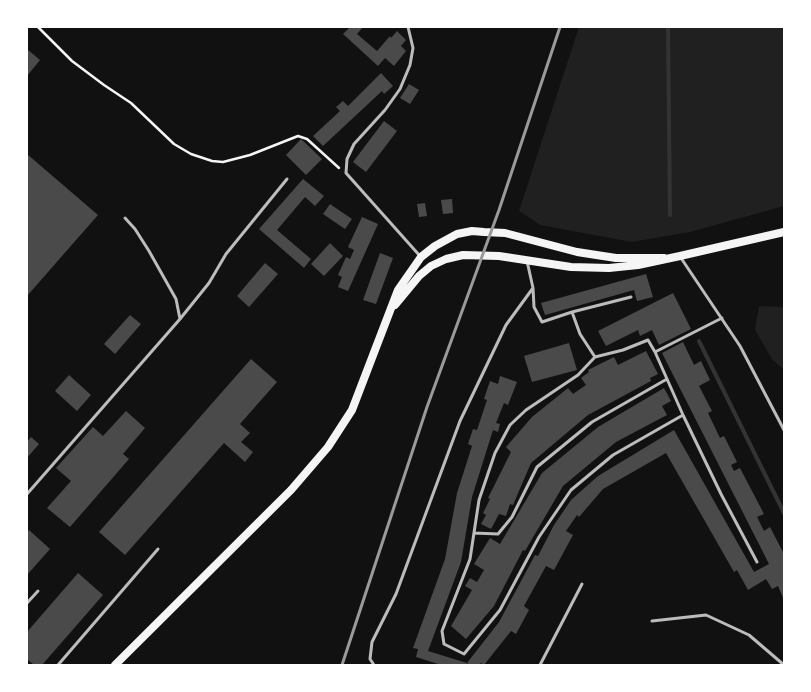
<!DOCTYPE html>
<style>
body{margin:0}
#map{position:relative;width:811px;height:692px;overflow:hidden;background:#111;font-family:"Sofia Sans Condensed",sans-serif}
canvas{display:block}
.frame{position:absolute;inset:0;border:28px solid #fff;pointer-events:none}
</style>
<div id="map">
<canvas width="811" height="692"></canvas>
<div class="frame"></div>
</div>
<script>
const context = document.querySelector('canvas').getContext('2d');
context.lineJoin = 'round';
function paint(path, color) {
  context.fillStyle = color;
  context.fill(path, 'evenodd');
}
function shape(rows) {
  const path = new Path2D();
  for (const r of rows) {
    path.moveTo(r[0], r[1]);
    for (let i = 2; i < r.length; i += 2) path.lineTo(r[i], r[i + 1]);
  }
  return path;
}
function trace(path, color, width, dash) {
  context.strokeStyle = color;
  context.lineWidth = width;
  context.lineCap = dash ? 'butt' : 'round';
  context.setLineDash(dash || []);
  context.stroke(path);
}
const green = shape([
 [579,27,784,27,784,206,690,232,632,242,540,225,519,211],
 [759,306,784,307,784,370,772,359,755,330]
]);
const stream = shape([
 [668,27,670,215],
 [699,341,784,513]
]);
const building = shape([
 [350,27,363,27,357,34,377,51,390,36,391,38,397,31,406,40,401,46,406,51,394,66,385,58,378,66,343,34],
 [27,49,40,60,27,76],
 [381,73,393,86,384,94,382,91,323,146,313,136,340,111,336,107,343,101,348,106],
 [409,84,419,90,410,104,400,98],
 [384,121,397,131,366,172,353,162],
 [301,139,322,159,306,175,286,155],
 [27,154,98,215,27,296],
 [303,179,324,196,315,206,305,197,277,230,311,259,304,268,259,229],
 [452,199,453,213,443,214,441,200],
 [425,203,427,216,419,217,417,204],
 [330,204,352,219,345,229,323,214],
 [362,217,378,224,348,291,338,287,342,277,338,275,346,257,350,259,354,250,348,247],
 [330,243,343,256,324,276,311,264],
 [380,253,393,258,376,304,363,300],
 [265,263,278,274,249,307,237,296],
 [646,274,653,297,637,301,634,290,545,315,541,303],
 [673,293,691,329,659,345,652,330,640,336,638,330,606,346,598,331],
 [130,315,141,324,115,354,104,344],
 [683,342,694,365,701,361,710,380,699,386,712,411,708,413,720,438,724,436,737,462,731,465,734,471,740,468,764,514,757,517,764,531,770,527,784,554,784,600,778,586,772,589,766,579,748,590,737,570,734,572,666,453,603,489,579,517,577,515,566,531,573,535,554,570,546,566,524,606,529,610,516,634,511,631,484,665,481,663,479,665,469,665,467,663,499,622,535,555,538,556,554,525,571,500,598,476,674,430,754,572,769,564,662,353],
 [569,343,577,370,532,382,524,356],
 [646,351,658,374,650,378,651,381,588,415,531,463,513,505,510,504,506,516,499,514,491,529,481,524,486,515,483,513,490,499,488,498,511,452,506,447,532,417,568,388,573,394,586,385,581,378,589,372,588,370,614,357,618,365],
 [251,359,277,382,240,424,250,433,241,442,253,452,245,462,224,443,125,555,99,532],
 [69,375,91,395,77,411,55,391],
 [500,376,517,382,508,405,504,403,496,423,500,424,498,432,493,430,472,497,461,562,428,651,467,663,466,665,441,665,416,657,418,649,413,648,445,559,457,493,472,446,468,444,473,429,477,430,487,400,484,399,490,381,498,384],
 [664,388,671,401,662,406,667,415,616,442,563,486,525,551,523,550,494,606,466,639,451,626,472,590,465,586,470,578,477,582,484,570,474,564,490,538,500,544,542,473,598,427],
 [126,411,145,428,123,454,129,459,70,527,47,508,71,481,56,468,93,427,103,436],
 [31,437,39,444,27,458,27,442],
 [29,530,50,549,27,575,27,533],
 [78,573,103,595,42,665,34,665,27,659,27,632]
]);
const path = shape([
 [38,27,72,61,104,85,131,103,174,144,191,154,212,161,223,162,250,155,298,136,307,139,339,168]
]);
const service = shape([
 [408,27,413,48,410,65,400,89,385,110,354,144,347,159,346,173,420,256],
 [125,218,135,229,149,251,176,299,180,319],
 [681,258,740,346,784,430],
 [533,288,534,307,542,322,572,312],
 [655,352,683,415,613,455,571,490,539,537,500,610,464,654,444,644,442,631,470,559,479,500,495,453,510,425,526,410,578,375,595,357,623,350,648,340,655,352,722,318],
 [595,357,580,334,572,312,631,297],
 [683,415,721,494,757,562],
 [27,494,180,319,209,283,226,254,287,179],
 [474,533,498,534,512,517,537,467,592,422,667,379],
 [27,603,38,591],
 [652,621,706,615,749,635,784,665],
 [58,665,158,549],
 [374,665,370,659,372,642,396,594,460,421,506,325,533,288,527,261],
 [540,665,582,584]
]);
const secondary = shape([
 [395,305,419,276,431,266,446,259,463,255,499,256,571,267,609,268,638,265,680,256,784,232],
 [115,665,291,490,328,447,352,410,398,290,421,257,435,246,457,234,472,231,484,232,505,233,577,252,616,258,664,258]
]);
const rail = shape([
 [342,665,427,407,499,210,560,27]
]);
paint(green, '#202020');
trace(stream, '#333', 4);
paint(building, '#4a4a4a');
trace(path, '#f5f5f5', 2.5);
trace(service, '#bcbcbc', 3);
trace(secondary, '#f5f5f5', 8);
trace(rail, '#9a9a9a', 3);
</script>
